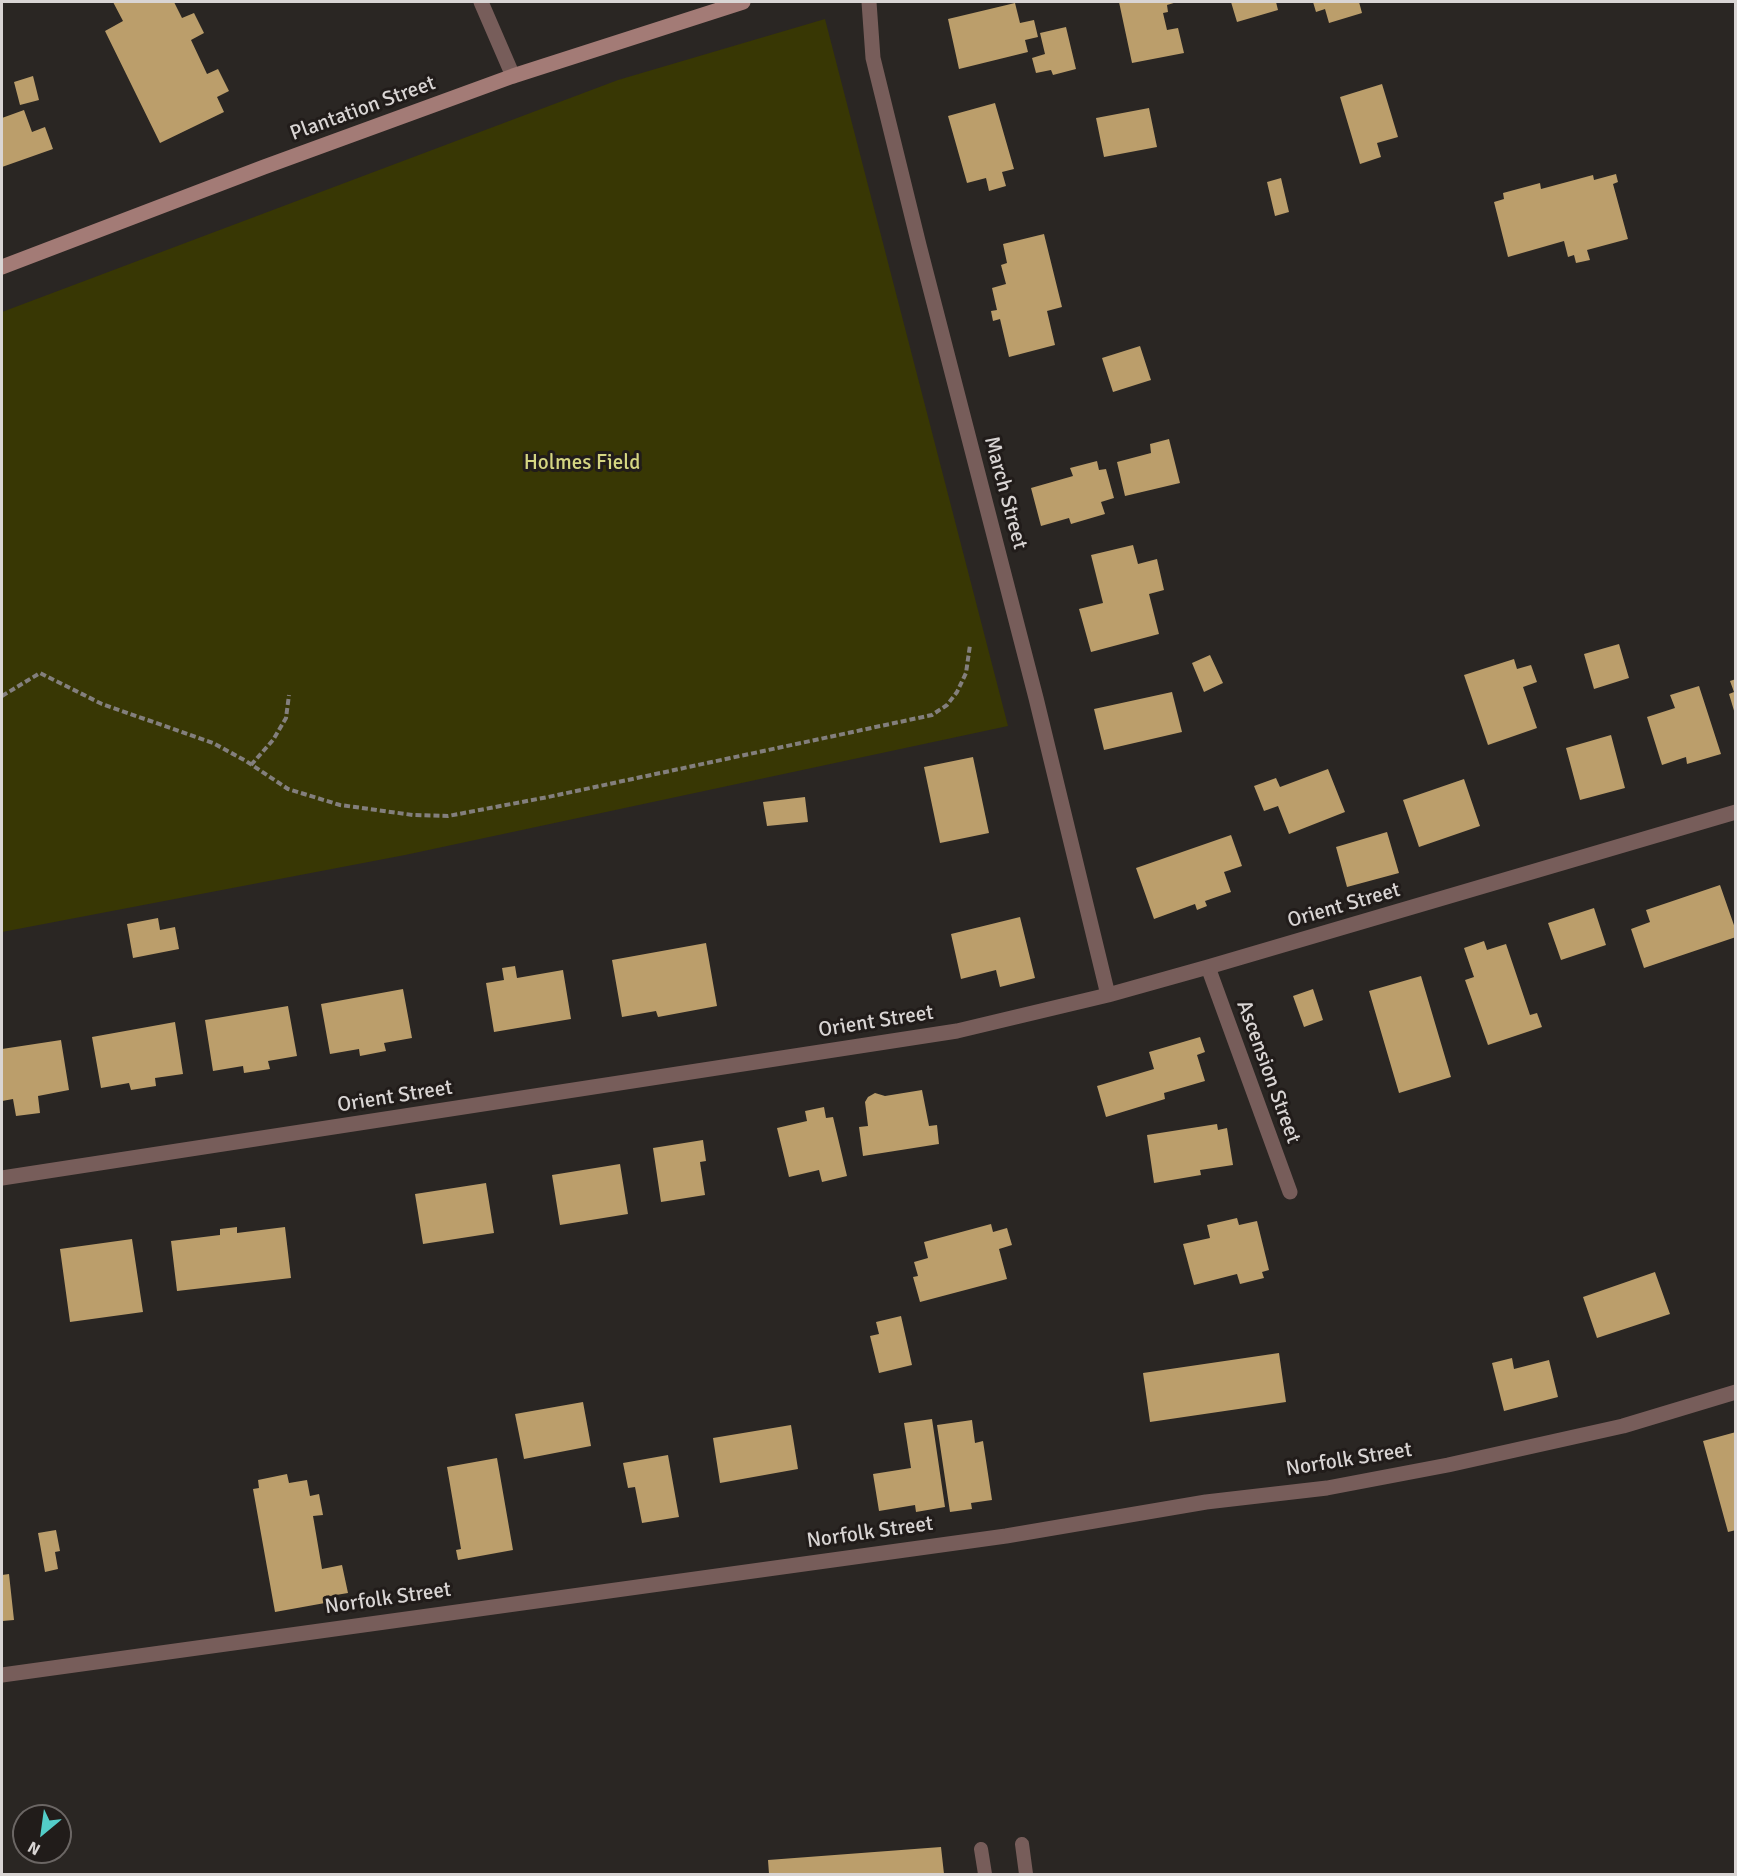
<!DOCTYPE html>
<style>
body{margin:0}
#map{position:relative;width:1737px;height:1876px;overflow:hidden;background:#2a2623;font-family:Signika,sans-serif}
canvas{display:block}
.frame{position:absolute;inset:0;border:3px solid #d9d5d4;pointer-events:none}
.north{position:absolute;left:12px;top:1804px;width:60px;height:60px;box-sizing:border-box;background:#211c1a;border:2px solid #6b6664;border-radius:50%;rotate:209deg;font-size:16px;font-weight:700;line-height:24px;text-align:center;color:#d9d5d4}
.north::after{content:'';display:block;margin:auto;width:21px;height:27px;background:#53cdc9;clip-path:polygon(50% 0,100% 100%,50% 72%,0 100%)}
</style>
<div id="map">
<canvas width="1737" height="1876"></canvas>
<div class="frame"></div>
<div class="north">N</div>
</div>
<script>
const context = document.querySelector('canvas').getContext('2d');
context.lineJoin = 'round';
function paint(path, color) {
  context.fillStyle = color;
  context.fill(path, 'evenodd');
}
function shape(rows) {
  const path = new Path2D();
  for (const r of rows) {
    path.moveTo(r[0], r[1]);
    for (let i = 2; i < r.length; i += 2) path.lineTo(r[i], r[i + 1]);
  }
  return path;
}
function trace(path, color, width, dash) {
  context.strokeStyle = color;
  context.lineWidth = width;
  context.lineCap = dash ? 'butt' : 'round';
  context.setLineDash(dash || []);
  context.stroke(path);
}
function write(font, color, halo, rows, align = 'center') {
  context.font = font + ' Signika,sans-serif';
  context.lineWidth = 6;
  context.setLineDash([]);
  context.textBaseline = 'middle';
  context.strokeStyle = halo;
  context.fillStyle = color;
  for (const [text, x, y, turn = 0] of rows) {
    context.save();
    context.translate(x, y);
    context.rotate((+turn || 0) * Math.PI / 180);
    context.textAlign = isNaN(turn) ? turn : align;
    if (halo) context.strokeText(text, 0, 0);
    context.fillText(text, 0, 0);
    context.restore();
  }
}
const green = shape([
 [825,19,1008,726,405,855,2,932,2,312,618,80]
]);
const building = shape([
 [113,2,174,2,182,18,194,13,204,33,191,40,207,74,218,69,229,91,217,97,224,112,160,143,105,31,123,21],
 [1119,2,1177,2,1167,5,1168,12,1163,13,1167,30,1178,28,1184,53,1132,63],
 [1231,2,1276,2,1278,10,1237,22],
 [1313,2,1359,2,1362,13,1329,23,1325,9,1316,12],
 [1015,3,1020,23,1034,20,1038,37,1025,40,1028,52,959,69,948,19],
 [1066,27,1076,69,1053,75,1051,70,1036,73,1032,58,1045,54,1040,33],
 [33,76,39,100,20,105,14,82],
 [1382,84,1398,137,1377,143,1381,157,1360,164,1340,97],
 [995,103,1014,169,1002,172,1006,186,989,191,986,178,967,183,948,116],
 [1149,108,1157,147,1104,157,1096,118],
 [24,110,32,132,45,127,53,149,2,167,2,118],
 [1616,174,1618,182,1613,184,1628,239,1587,250,1590,260,1576,263,1574,255,1568,257,1564,241,1508,257,1494,202,1504,199,1503,193,1540,183,1541,189,1593,175,1594,180],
 [1281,178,1289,212,1275,216,1267,182],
 [1044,234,1062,307,1047,311,1055,345,1009,357,1000,319,993,321,991,311,997,310,992,288,1006,284,1001,265,1007,263,1003,244],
 [1140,346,1151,380,1113,392,1102,358],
 [1169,439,1180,483,1125,496,1117,462,1151,453,1150,444],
 [1097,461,1099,470,1106,469,1114,498,1101,502,1105,514,1071,524,1069,518,1041,526,1031,488,1073,476,1070,468],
 [1133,545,1138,564,1157,559,1164,590,1149,594,1159,634,1091,652,1079,609,1103,603,1091,555],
 [1619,644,1629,678,1594,689,1584,654],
 [1210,655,1223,683,1204,692,1192,663],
 [1514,659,1517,669,1531,665,1537,682,1523,687,1537,728,1488,745,1464,675],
 [1736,679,1736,714,1735,714,1729,694,1734,692,1730,681],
 [1699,686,1721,754,1687,764,1686,757,1662,765,1647,717,1675,708,1670,695],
 [1172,692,1182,732,1104,750,1094,709],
 [1611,735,1625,788,1580,800,1566,748],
 [973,757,989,833,940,843,924,767],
 [1328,769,1345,812,1289,834,1278,806,1264,811,1254,786,1276,778,1280,787],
 [1464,779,1480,826,1419,847,1403,800],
 [805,797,808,822,767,826,763,802],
 [1387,832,1399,873,1347,887,1336,847],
 [1231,835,1242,866,1224,872,1231,892,1205,901,1207,906,1197,910,1195,904,1154,919,1136,868],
 [1720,885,1736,931,1736,937,1644,968,1631,929,1650,922,1646,910],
 [1594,908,1606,945,1561,960,1548,923],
 [1020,917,1035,978,1000,987,996,970,961,979,951,934],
 [158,918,160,930,175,927,179,949,133,958,127,924],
 [1484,941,1487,950,1506,944,1530,1015,1537,1013,1542,1027,1488,1045,1465,980,1474,977,1464,948],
 [706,943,717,1006,658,1017,656,1011,622,1017,612,960],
 [515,966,517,978,563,970,571,1019,494,1032,486,983,504,980,502,968],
 [1421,976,1451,1077,1399,1093,1369,991],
 [403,989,412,1038,384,1043,386,1051,360,1056,359,1049,330,1054,321,1004],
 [1313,989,1323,1020,1304,1027,1293,996],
 [288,1006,297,1056,268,1061,270,1069,244,1073,243,1066,213,1071,205,1020],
 [175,1022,183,1074,155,1078,156,1086,131,1090,129,1083,101,1088,92,1037],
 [1200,1037,1205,1052,1197,1055,1205,1081,1164,1093,1165,1099,1106,1117,1097,1086,1154,1069,1149,1052],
 [61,1040,69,1090,38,1096,40,1113,16,1116,13,1099,2,1101,2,1049],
 [922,1090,929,1126,937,1125,939,1144,863,1156,859,1127,868,1126,865,1102,868,1097,875,1093,885,1096],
 [824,1107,826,1118,833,1117,847,1176,822,1182,819,1170,789,1177,777,1128,807,1121,805,1111],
 [1217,1124,1218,1130,1227,1128,1233,1165,1200,1170,1201,1175,1154,1183,1147,1135],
 [703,1140,706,1161,700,1162,705,1195,661,1202,653,1148],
 [620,1164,628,1214,560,1225,552,1175],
 [486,1183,494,1233,423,1244,415,1194],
 [1237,1218,1239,1225,1257,1221,1269,1270,1262,1272,1264,1278,1240,1284,1237,1274,1194,1285,1183,1244,1210,1238,1207,1225],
 [991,1224,993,1232,1007,1228,1012,1245,999,1249,1007,1279,920,1302,913,1277,918,1276,914,1262,928,1258,924,1242],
 [237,1227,237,1233,285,1227,291,1278,177,1291,171,1241,220,1235,220,1229],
 [132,1239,143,1312,70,1322,60,1249],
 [1655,1272,1670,1314,1597,1338,1583,1297],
 [901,1316,912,1365,879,1373,870,1336,879,1334,876,1322],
 [1279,1353,1286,1402,1150,1422,1143,1373],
 [1512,1358,1514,1369,1549,1360,1558,1397,1504,1411,1492,1363],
 [583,1402,591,1446,524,1459,515,1414],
 [932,1419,945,1507,916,1512,915,1505,879,1511,873,1474,911,1468,904,1423],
 [972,1420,975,1443,983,1441,992,1500,971,1503,972,1509,950,1512,937,1425],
 [791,1425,798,1469,720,1483,713,1438],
 [1736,1432,1736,1530,1728,1532,1703,1441],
 [668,1455,679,1517,642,1523,635,1487,628,1488,623,1463],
 [497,1458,513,1550,458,1560,456,1550,461,1549,447,1467],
 [287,1474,289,1483,307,1480,310,1496,319,1494,323,1515,313,1516,322,1569,342,1565,348,1593,324,1597,325,1603,275,1612,253,1489,259,1488,258,1480],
 [56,1530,60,1551,55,1552,58,1569,45,1572,38,1533],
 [9,1574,14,1620,2,1621,2,1575],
 [941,1847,944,1874,769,1874,768,1860]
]);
const path = shape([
 [2,696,40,673,102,704,213,743,246,761,288,789,340,805,413,815,448,816,548,797,932,715,947,705,957,692,966,673,970,645],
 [251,765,273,740,286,718,289,695]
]);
const lane = shape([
 [1022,1844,1026,1874],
 [981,1849,985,1874]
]);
const street = shape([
 [481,2,513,76],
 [869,2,873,58,919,245,1036,698,1108,995],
 [1208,967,1290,1192],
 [2,1178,957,1031,1108,995,1208,967,1736,812],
 [2,1675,1006,1536,1206,1502,1327,1488,1448,1465,1623,1426,1736,1392]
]);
const secondary = shape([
 [2,267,264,167,513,76,743,2]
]);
const streetNames = [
 ["Plantation Street",363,109,-20],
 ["March Street",1005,493,75],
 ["Orient Street",1344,906,-16],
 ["Orient Street",876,1022,-9],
 ["Ascension Street",1268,1072,70],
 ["Orient Street",395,1097,-9],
 ["Norfolk Street",1349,1460,-9],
 ["Norfolk Street",870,1533,-8],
 ["Norfolk Street",388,1599,-8]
];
const parkNames = [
 ["Holmes Field",582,463]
];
paint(green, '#383704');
paint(building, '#bb9e6b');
trace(path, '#837f7d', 4, [6, 3]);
trace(lane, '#775d5a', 14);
trace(street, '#775d5a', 15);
trace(secondary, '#a37b76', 15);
write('21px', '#d9d5d4', '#211c1a', streetNames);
write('21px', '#d5d682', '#211c1a', parkNames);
</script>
